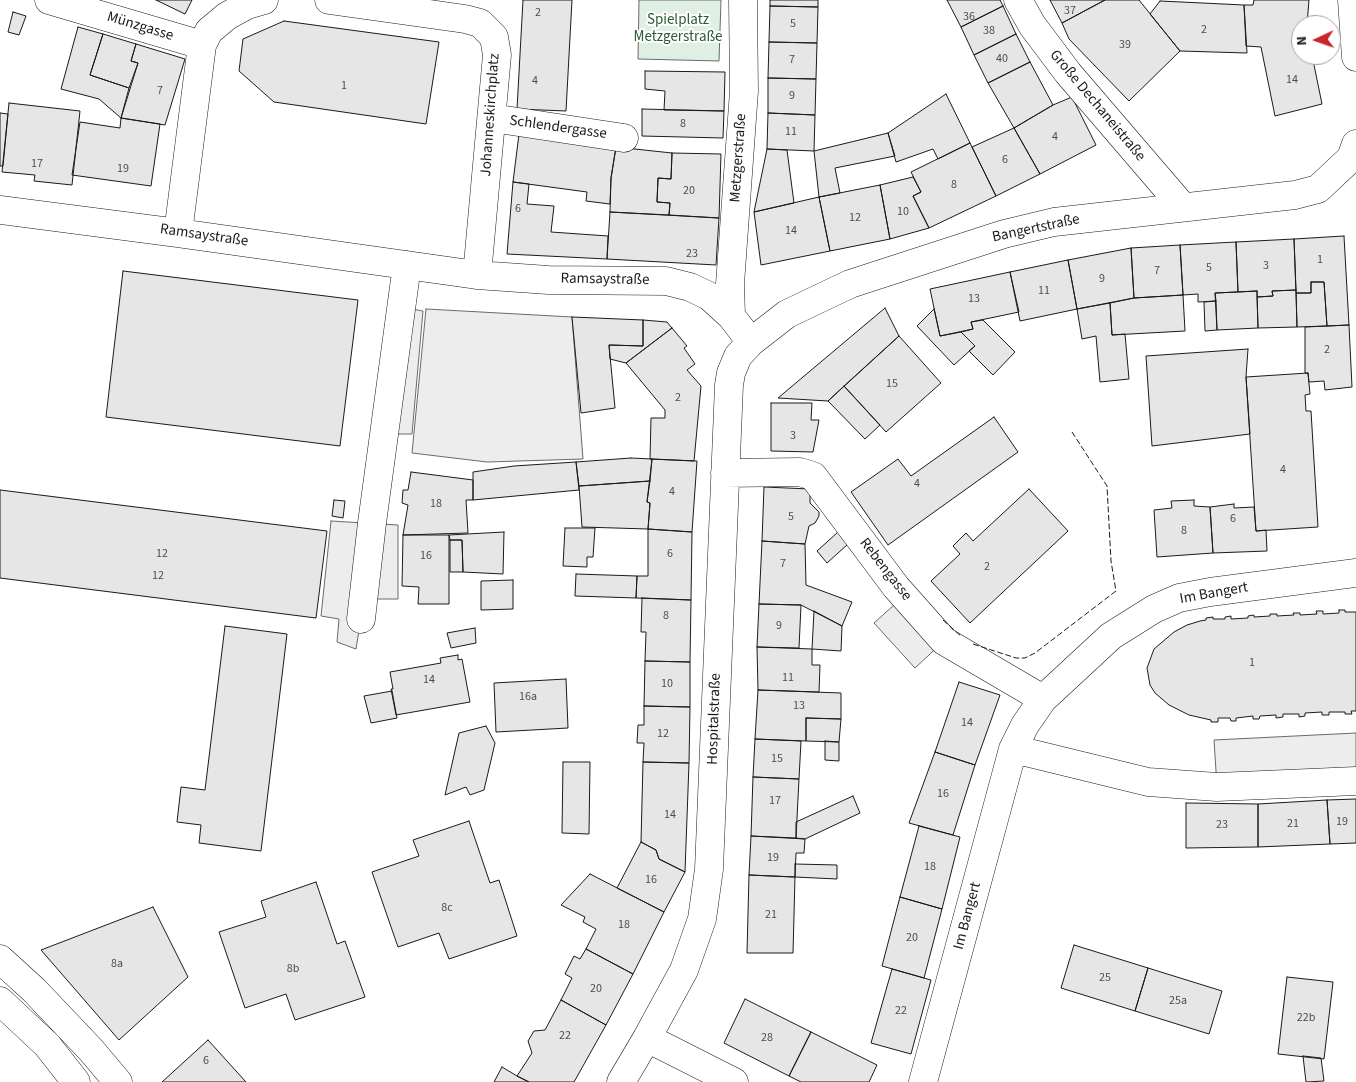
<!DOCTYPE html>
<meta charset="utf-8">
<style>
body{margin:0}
#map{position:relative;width:1356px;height:1082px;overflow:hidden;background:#fff;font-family:"Source Sans 3",sans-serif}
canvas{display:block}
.north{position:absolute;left:1291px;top:15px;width:50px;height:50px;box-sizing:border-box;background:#fff;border:1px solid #a3a3a3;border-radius:50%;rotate:267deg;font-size:14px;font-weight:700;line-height:20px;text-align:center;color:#1a1a1a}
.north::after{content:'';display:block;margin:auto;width:18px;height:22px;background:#c62828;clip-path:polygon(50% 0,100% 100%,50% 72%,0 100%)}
</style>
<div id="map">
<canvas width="1356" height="1082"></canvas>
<div class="north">N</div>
</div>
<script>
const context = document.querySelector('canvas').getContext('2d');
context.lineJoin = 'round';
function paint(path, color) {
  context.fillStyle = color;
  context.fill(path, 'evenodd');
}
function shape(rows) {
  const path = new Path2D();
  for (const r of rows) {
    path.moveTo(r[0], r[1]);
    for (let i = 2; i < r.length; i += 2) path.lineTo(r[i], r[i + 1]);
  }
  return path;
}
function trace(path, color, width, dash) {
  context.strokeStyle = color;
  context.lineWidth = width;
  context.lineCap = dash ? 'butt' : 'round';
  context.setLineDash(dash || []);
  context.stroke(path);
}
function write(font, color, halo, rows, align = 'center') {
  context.font = font + ' "Source Sans 3",sans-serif';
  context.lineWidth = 4;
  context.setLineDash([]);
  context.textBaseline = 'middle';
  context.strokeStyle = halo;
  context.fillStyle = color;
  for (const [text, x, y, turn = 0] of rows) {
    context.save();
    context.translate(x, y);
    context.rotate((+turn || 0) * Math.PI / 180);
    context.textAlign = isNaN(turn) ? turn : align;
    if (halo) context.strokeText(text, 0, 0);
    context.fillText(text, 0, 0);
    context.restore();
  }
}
const green = shape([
 [639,0,721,0,719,61,638,59,639,0]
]);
const parking = shape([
 [401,307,423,311,412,434,385,434,401,307],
 [426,309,572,317,583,459,487,462,412,453,426,309],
 [331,521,398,525,398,599,364,599,356,649,337,642,339,619,321,616,331,521],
 [904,596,944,641,915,668,874,623,904,596],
 [1356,733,1356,781,1217,787,1214,740,1356,733]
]);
const building = shape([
 [156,0,192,0,185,14,156,0],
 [523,0,572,0,566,111,517,109,523,0],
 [770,0,818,0,818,7,770,6,770,0],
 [947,0,1000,0,1003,6,961,27,947,0],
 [1050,0,1105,0,1062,23,1050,0],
 [1105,0,1139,0,1180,51,1129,101,1069,39,1062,23,1105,0],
 [1254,0,1309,0,1307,25,1301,25,1301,55,1312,55,1322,104,1275,116,1261,47,1246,46,1244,5,1253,5,1254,0],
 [1160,1,1244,5,1247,53,1180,51,1150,14,1160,1],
 [770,6,818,7,817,43,769,42,770,6],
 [1003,6,1016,34,974,55,961,27,1003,6],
 [13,12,26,16,19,35,8,32,13,12],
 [284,21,439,42,426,124,274,102,239,71,243,39,284,21],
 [78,27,103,34,90,75,129,88,121,118,99,99,61,89,78,27],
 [103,34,136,44,131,61,138,63,129,88,90,75,103,34],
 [1016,34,1030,62,988,83,974,55,1016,34],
 [769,42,817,43,816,79,768,78,769,42],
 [136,44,185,59,165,125,121,118,138,63,131,61,136,44],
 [1030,62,1053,105,1014,128,988,83,1030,62],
 [645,71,725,72,724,111,664,110,665,91,645,89,645,71],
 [768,78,816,79,815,115,768,113,768,78],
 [946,94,970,143,938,159,933,149,896,162,888,133,946,94],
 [1072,97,1096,145,1040,174,1014,128,1053,105,1072,97],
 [9,103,80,111,72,185,34,181,35,175,2,172,9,103],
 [642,109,724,111,723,138,642,136,642,109],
 [0,113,8,114,3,166,0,166,0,113],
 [768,113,815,115,814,151,767,149,768,113],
 [121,118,160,124,151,186,72,175,80,122,120,128,121,118],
 [1014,128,1040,174,996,196,972,147,1014,128],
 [888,133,895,156,835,168,840,193,819,197,814,151,888,133],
 [519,134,616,147,611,178,610,204,586,201,587,192,513,182,519,134],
 [970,143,996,196,929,228,913,196,921,192,911,172,970,143],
 [616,147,672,153,671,179,658,178,657,202,670,203,669,215,610,212,611,178,616,147],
 [767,149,787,150,794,203,754,212,767,149],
 [672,153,721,154,719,218,669,215,670,203,657,202,658,178,671,179,672,153],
 [913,177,921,192,913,196,929,228,890,239,880,185,913,177],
 [513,182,529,184,527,204,554,206,551,232,608,236,607,259,507,254,513,182],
 [880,185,890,239,830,251,819,197,880,185],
 [819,197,830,251,761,265,754,212,819,197],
 [610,212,719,218,716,265,607,259,610,212],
 [1344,236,1349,325,1327,326,1324,282,1311,282,1311,293,1296,293,1294,239,1344,236],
 [1294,239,1296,290,1272,291,1273,296,1257,297,1257,291,1238,292,1236,242,1294,239],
 [1236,242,1238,292,1215,293,1216,301,1198,302,1198,294,1183,295,1180,245,1236,242],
 [1180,245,1183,295,1134,298,1131,248,1180,245],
 [1131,248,1134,298,1077,309,1068,260,1131,248],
 [1068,260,1077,309,1020,321,1010,272,1068,260],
 [123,271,358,300,340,446,106,417,123,271],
 [1010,272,1019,312,971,322,973,329,940,336,930,289,1010,272],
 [1311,282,1324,282,1327,326,1297,327,1296,293,1311,293,1311,282],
 [1296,290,1297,327,1258,328,1257,297,1273,296,1272,291,1296,290],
 [1257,291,1258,328,1217,330,1215,293,1257,291],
 [1183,295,1185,331,1112,335,1110,303,1134,298,1183,295],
 [1216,301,1217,330,1205,331,1204,302,1216,301],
 [1110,303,1112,335,1125,334,1129,379,1100,382,1096,336,1082,339,1077,309,1110,303],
 [885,308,899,336,828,401,778,398,885,308],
 [934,309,940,336,961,332,975,346,954,365,917,326,934,309],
 [572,317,643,320,643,346,609,345,615,408,581,413,572,317],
 [643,320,667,322,672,328,626,363,610,359,609,345,643,346,643,320],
 [983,320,1015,352,993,375,969,351,975,346,961,332,973,329,971,322,983,320],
 [1349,325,1352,387,1325,390,1324,381,1309,382,1308,373,1305,373,1305,327,1349,325],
 [672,328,687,346,684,348,695,364,687,370,701,386,694,461,650,459,651,418,665,418,665,410,626,363,672,328],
 [899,336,941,383,886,432,844,386,899,336],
 [1248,349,1246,377,1250,434,1152,446,1146,356,1248,349],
 [1308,373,1310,394,1305,395,1306,411,1311,411,1318,527,1256,531,1246,377,1308,373],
 [844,386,880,425,865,439,828,401,844,386],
 [771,403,812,403,811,420,819,420,813,452,771,451,771,403],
 [994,417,1018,452,888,545,851,492,898,459,911,476,994,417],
 [631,458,652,459,650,481,579,486,576,462,631,458],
 [652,459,697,461,692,532,648,529,650,503,647,502,652,459],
 [576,462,579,490,473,500,473,472,514,466,576,462],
 [411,472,473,480,473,500,466,500,468,533,403,535,408,505,402,503,403,490,408,490,411,472],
 [650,481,647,502,650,503,648,529,582,527,579,486,650,481],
 [764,487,810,489,810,503,819,512,819,516,815,523,809,526,805,544,762,541,764,487],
 [1029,489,1068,531,970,623,931,581,960,554,953,546,966,533,973,541,1029,489],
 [0,490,327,531,316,618,0,578,0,490],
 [334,500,345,501,343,518,332,516,334,500],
 [1194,500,1194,506,1210,507,1213,553,1157,557,1154,510,1172,508,1171,501,1194,500],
 [1234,504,1234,508,1254,507,1256,531,1266,530,1267,551,1213,553,1210,507,1234,504],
 [565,528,595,528,593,557,587,557,587,567,563,566,565,528],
 [648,529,692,532,691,600,636,598,637,576,648,576,648,529],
 [504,532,503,574,463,572,462,540,450,540,449,535,504,532],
 [838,532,848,544,827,563,817,551,838,532],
 [403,535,449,535,449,604,418,604,419,587,402,586,403,535],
 [450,540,462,540,463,572,450,572,450,540],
 [762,541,805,544,806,585,852,602,842,626,801,605,759,604,762,541],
 [576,574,637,576,636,598,575,596,576,574],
 [513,580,513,609,481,610,481,581,513,580],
 [642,598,691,600,690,662,645,661,646,632,641,632,642,598],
 [759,604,801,605,799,648,757,647,759,604],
 [1339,610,1345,610,1345,612,1356,612,1356,711,1351,711,1352,714,1345,714,1345,712,1329,712,1329,715,1322,715,1322,712,1305,713,1305,716,1299,717,1299,714,1283,714,1283,717,1276,718,1276,715,1260,716,1259,719,1253,719,1253,716,1236,718,1236,721,1231,721,1230,718,1218,718,1218,722,1211,722,1211,720,1189,715,1169,705,1155,693,1150,685,1147,668,1154,649,1174,632,1187,625,1200,621,1206,620,1206,618,1213,617,1213,619,1225,619,1225,617,1231,616,1231,619,1248,618,1248,616,1254,615,1254,617,1270,616,1270,614,1277,614,1277,616,1294,615,1293,613,1300,613,1300,615,1317,614,1316,611,1323,611,1323,614,1339,613,1339,610],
 [814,611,842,626,841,651,812,649,814,611],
 [225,626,287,634,261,851,199,843,201,825,177,822,181,787,205,790,225,626],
 [475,628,476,643,451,648,447,633,475,628],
 [757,647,812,649,812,665,820,665,819,692,758,690,757,647],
 [458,655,458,660,462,659,470,702,396,715,391,689,393,689,390,672,441,663,440,658,458,655],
 [645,661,690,662,690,707,644,706,645,661],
 [566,679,568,728,496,732,494,683,566,679],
 [959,682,1000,695,975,765,935,752,959,682],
 [758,690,841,693,841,719,806,718,806,741,755,739,758,690],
 [392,691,397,718,371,723,364,696,392,691],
 [644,706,690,707,689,763,643,762,644,743,637,743,638,725,644,725,644,706],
 [806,718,841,719,839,742,806,741,806,718],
 [486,726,495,743,484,790,470,795,466,787,445,795,459,733,486,726],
 [755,739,801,741,799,779,753,777,755,739],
 [825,741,839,742,839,761,825,760,825,741],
 [935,752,975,765,953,835,909,823,935,752],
 [563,762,590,762,589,834,562,833,563,762],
 [643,762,689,763,685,872,659,859,656,850,641,842,643,762],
 [753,777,799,779,796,838,751,836,753,777],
 [853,796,860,813,805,839,796,838,796,822,853,796],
 [1356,799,1356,843,1330,844,1327,800,1356,799],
 [1327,800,1330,844,1258,847,1258,804,1327,800],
 [1186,803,1258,804,1258,847,1186,848,1186,803],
 [469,821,490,883,499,880,517,936,449,959,439,933,398,947,372,872,419,856,413,840,469,821],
 [919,826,960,837,942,909,900,897,919,826],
 [751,836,805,839,804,853,796,853,795,877,749,875,751,836],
 [641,842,656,850,659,859,685,872,664,912,617,888,641,842],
 [795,864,837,865,837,879,795,877,795,864],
 [590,874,664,912,633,974,586,949,596,929,583,922,585,917,561,905,590,874],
 [749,875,795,877,793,953,747,953,749,875],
 [316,882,337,944,345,941,365,997,295,1020,286,994,245,1008,219,932,266,917,261,901,316,882],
 [900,897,942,909,924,978,882,966,900,897],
 [153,907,188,977,119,1040,41,950,153,907],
 [1074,945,1148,968,1135,1011,1061,988,1074,945],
 [586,949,633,974,606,1025,561,1000,572,978,565,974,574,956,580,959,586,949],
 [1148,968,1222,991,1209,1034,1135,1011,1148,968],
 [892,969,931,980,911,1054,871,1043,892,969],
 [1287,977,1333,982,1324,1059,1278,1054,1287,977],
 [745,999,811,1032,789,1076,724,1043,745,999],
 [561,1000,606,1025,574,1082,529,1082,517,1076,532,1053,528,1041,534,1031,545,1030,561,1000],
 [811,1032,877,1065,869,1082,801,1082,789,1076,811,1032],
 [208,1040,246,1082,162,1082,208,1040],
 [1303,1056,1321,1058,1324,1081,1306,1082,1303,1056],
 [502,1067,517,1076,529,1082,494,1082,502,1067]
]);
const street = shape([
 [49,0,202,45],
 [329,0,465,19,480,23,494,37,497,55,477,275],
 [1018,0,1032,25,1068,73,1183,207],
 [1352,0,1356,57],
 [492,118,624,138],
 [0,210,178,233,477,275,548,280,666,281,690,287,709,296,731,316,751,342],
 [178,233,202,45,209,31,227,16,247,5,264,0],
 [731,316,730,284,744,91,743,0],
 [725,473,800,472,813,476,896,587,944,641,1043,699],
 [361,619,372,523,407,265],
 [1013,749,1148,782,1217,787,1356,781],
 [647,1038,734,1082],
 [621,1082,647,1038,684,970,702,919,709,869,729,385,731,373,738,356,751,342,787,314,850,284,1004,234,1054,222,1295,195,1318,189,1351,158,1356,144],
 [923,1082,1013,749,1025,725,1043,699,1111,636,1154,609,1179,598,1210,592,1356,573]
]);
const secondary = shape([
 [0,959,34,990,91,1050,118,1082],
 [0,1001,47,1045,76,1082]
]);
const fence = shape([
 [943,620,962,637],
 [973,644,1016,658,1025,658,1035,653,1116,591,1111,561,1107,486,1072,432]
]);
const numberNames = [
 ["37",1070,11],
 ["2",538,13],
 ["36",969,17],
 ["5",793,24],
 ["2",1204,30],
 ["38",989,31],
 ["39",1125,45],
 ["40",1002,59],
 ["7",792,60],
 ["14",1292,80],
 ["4",535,81],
 ["1",344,86],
 ["7",160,91],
 ["9",792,96],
 ["8",683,124],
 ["11",791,132],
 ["4",1055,137],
 ["6",1005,160],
 ["17",37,164],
 ["19",123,169],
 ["8",954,185],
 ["20",689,191],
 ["6",518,209],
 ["10",903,212],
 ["12",855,218],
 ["14",791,231],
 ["23",692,254],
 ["1",1320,260],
 ["3",1266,266],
 ["5",1209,268],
 ["7",1157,271],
 ["9",1102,279],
 ["11",1044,291],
 ["13",974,299],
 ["2",1327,350],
 ["15",892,384],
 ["2",678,398],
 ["3",793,436],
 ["4",1283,470],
 ["4",917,484],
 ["4",672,492],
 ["18",436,504],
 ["5",791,517],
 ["6",1233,519],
 ["8",1184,531],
 ["12",162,554],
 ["6",670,554],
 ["16",426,556],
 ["7",783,564],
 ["2",987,567],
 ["12",158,576],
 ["8",666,616],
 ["9",779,626],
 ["1",1252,663],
 ["11",788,678],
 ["14",429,680],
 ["10",667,684],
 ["16a",528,697],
 ["13",799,706],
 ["14",967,723],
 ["12",663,734],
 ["15",777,759],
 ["16",943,794],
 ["17",775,801],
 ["14",670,815],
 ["19",1342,822],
 ["21",1293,824],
 ["23",1222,825],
 ["19",773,858],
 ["18",930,867],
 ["16",651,880],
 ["8c",447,908],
 ["21",771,915],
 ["18",624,925],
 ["20",912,938],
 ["8a",117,964],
 ["8b",293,969],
 ["25",1105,978],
 ["20",596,989],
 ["25a",1178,1001],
 ["22",901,1011],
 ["22b",1306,1018],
 ["22",565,1036],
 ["28",767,1038],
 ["6",206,1061]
];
const parkNames = [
 ["Spielplatz",678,21],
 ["Metzgerstraße",678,38]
];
const streetNames = [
 ["Münzgasse",140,27,17],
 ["Große Dechaneistraße",1097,106,50],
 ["Johanneskirchplatz",491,115,-86],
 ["Schlendergasse",558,128,8],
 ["Metzgerstraße",739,158,-86],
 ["Bangertstraße",1036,229,-12],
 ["Ramsaystraße",204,236,8],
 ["Ramsaystraße",605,280,1],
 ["Rebengasse",885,570,52],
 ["Im Bangert",1214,594,-10],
 ["Hospitalstraße",715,719,-88],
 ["Im Bangert",968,916,-75]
];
paint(green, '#e0efe3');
trace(green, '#6a6a6a', 1);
paint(parking, '#ededed');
trace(parking, '#6a6a6a', 1);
paint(building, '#e6e6e6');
trace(building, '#1a1a1a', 1);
trace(street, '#1a1a1a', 29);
trace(secondary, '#1a1a1a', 29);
trace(street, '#fff', 28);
trace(secondary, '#fff', 28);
trace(fence, '#1a1a1a', 1, [6, 2.5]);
write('12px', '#4d4d4d', null, numberNames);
write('15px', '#2b5a34', '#fff', parkNames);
write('15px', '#1a1a1a', '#fff', streetNames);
</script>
